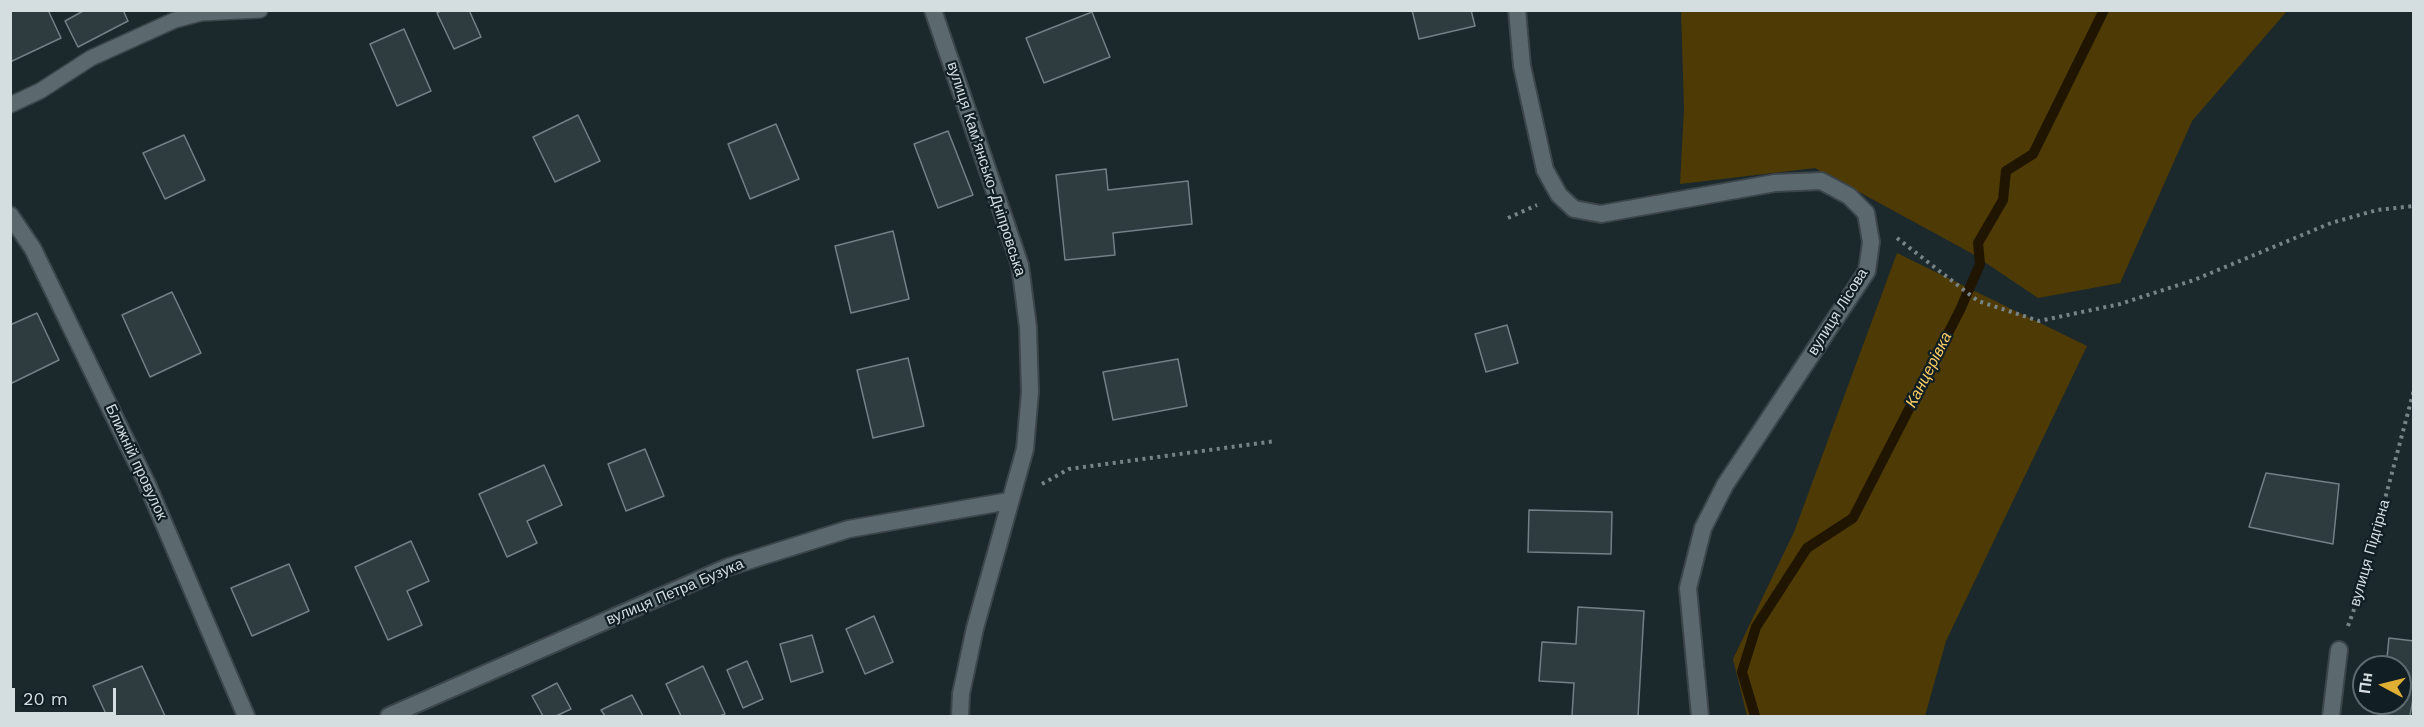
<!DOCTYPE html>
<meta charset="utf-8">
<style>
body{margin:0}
#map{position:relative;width:2424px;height:727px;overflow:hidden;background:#1b282c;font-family:"Work Sans",sans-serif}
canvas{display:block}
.frame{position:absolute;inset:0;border:12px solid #d4dde0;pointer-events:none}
.north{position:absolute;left:2352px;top:655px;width:60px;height:60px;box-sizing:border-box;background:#111e23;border:2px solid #5f6a6f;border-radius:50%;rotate:277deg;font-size:16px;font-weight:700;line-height:24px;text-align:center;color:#d4dde0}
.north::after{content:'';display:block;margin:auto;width:21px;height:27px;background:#e0b034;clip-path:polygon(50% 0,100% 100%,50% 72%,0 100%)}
.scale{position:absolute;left:12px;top:688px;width:104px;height:27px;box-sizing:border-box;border:3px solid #d4dde0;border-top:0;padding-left:8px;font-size:18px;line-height:21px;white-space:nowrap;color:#d4dde0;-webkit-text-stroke:4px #111e23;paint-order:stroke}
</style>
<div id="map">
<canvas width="2424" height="727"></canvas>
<div class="frame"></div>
<div class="north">Пн</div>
<div class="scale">20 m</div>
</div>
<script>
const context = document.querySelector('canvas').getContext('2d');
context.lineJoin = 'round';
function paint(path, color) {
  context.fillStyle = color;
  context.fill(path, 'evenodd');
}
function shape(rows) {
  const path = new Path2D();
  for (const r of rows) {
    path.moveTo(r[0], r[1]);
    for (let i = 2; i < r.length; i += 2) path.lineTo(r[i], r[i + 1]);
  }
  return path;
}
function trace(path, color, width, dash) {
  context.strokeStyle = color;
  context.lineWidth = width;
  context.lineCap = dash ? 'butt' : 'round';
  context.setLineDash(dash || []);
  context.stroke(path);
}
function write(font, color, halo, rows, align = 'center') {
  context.font = font + ' "Work Sans",sans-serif';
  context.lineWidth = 4.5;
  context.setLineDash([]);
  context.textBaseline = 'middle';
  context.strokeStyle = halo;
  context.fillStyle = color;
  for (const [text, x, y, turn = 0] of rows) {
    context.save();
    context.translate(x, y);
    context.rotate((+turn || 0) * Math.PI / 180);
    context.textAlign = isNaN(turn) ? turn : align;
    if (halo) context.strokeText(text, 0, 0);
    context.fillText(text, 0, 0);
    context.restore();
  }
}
const green = shape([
 [1681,11,2287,11,2192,121,2120,283,2038,298,1971,253,1815,168,1680,184,1684,108],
 [1897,253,2087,346,1946,641,1925,716,1747,716,1733,659,1794,532]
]);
const stream = shape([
 [1755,716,1742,672,1756,627,1807,548,1853,518,1960,310,1980,264,1978,243,2003,200,2006,171,2033,154,2104,10]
]);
const building = shape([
 [10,10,48,10,61,38,10,62,10,10],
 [85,10,123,10,128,21,78,47,65,21,85,10],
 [442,10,469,10,481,37,454,49,437,13,442,10],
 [1412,10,1471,10,1475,26,1419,39,1412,10],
 [1092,12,1110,57,1044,83,1026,38,1092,12],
 [404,29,431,91,397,106,370,44,404,29],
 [578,115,600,161,555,182,533,137,578,115],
 [776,124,799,179,750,199,728,144,776,124],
 [948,131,973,195,938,208,914,144,948,131],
 [184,135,205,180,165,199,143,153,184,135],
 [1106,169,1108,190,1188,181,1192,224,1113,233,1115,255,1065,260,1056,175,1106,169],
 [893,231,909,299,851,313,835,246,893,231],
 [172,292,201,353,150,377,122,315,172,292],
 [37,313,59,360,10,384,10,325,37,313],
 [1507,325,1518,363,1486,372,1475,334,1507,325],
 [908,358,924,426,873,438,857,370,908,358],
 [1178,359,1187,406,1113,420,1103,372,1178,359],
 [645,449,664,496,626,511,608,464,645,449],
 [544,465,562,505,527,521,537,543,507,557,479,494,544,465],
 [2266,473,2339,484,2333,544,2249,527,2266,473],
 [1529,510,1612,512,1611,554,1528,552,1529,510],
 [411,541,429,581,407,591,422,625,388,640,355,567,411,541],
 [289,564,309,611,252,636,231,588,289,564],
 [1578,607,1644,611,1638,716,1572,716,1574,683,1539,681,1542,642,1576,644,1578,607],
 [874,616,893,662,865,674,846,629,874,616],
 [812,635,823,672,791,682,780,644,812,635],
 [2389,638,2414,641,2414,693,2410,716,2379,716,2381,703,2400,703,2400,667,2386,667,2389,638],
 [747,661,763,699,743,708,727,670,747,661],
 [142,666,165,716,107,716,93,686,142,666],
 [703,666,725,714,720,716,681,716,666,684,703,666],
 [557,683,571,709,556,716,543,716,532,696,557,683],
 [632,695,643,716,605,716,601,710,632,695]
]);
const path = shape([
 [1508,218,1537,205],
 [1897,238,1978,301,2039,321,2120,304,2194,280,2331,223,2377,210,2414,206],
 [1042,484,1069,469,1276,441],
 [2348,626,2360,593,2414,390]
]);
const service = shape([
 [10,105,40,91,91,58,175,20,201,13,260,10]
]);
const minor = shape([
 [933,10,1020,265,1028,327,1030,392,1025,449,975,628,961,694,960,716],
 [1517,10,1522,66,1545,170,1559,195,1574,209,1601,214,1775,183,1821,181,1849,196,1866,213,1871,242,1867,271,1725,485,1703,528,1688,588,1700,716],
 [10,215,33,249,147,484,246,716],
 [389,716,728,567,849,529,1009,501],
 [2331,716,2339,650]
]);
const streetNames = [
 ["вулиця Кам’янсько-Дніпровська",986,169,72],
 ["вулиця Лісова",1838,312,-58],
 ["Ближній провулок",136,462,65],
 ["вулиця Підгірна",2370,553,-74],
 ["вулиця Петра Бузука",675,592,-23]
];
const waterNames = [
 ["Канцерівка",1929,370,-63]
];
paint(green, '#4e3a04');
trace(stream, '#1f1500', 10);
paint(building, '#2e3c40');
trace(building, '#718186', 1.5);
trace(service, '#3b454a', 18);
trace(minor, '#3b454a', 20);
trace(path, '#788386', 4, [3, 4.5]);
trace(service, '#5b696f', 15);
trace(minor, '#5b696f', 16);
write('15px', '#d4dde0', '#111e23', streetNames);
write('italic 16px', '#fbce66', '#111e23', waterNames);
</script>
